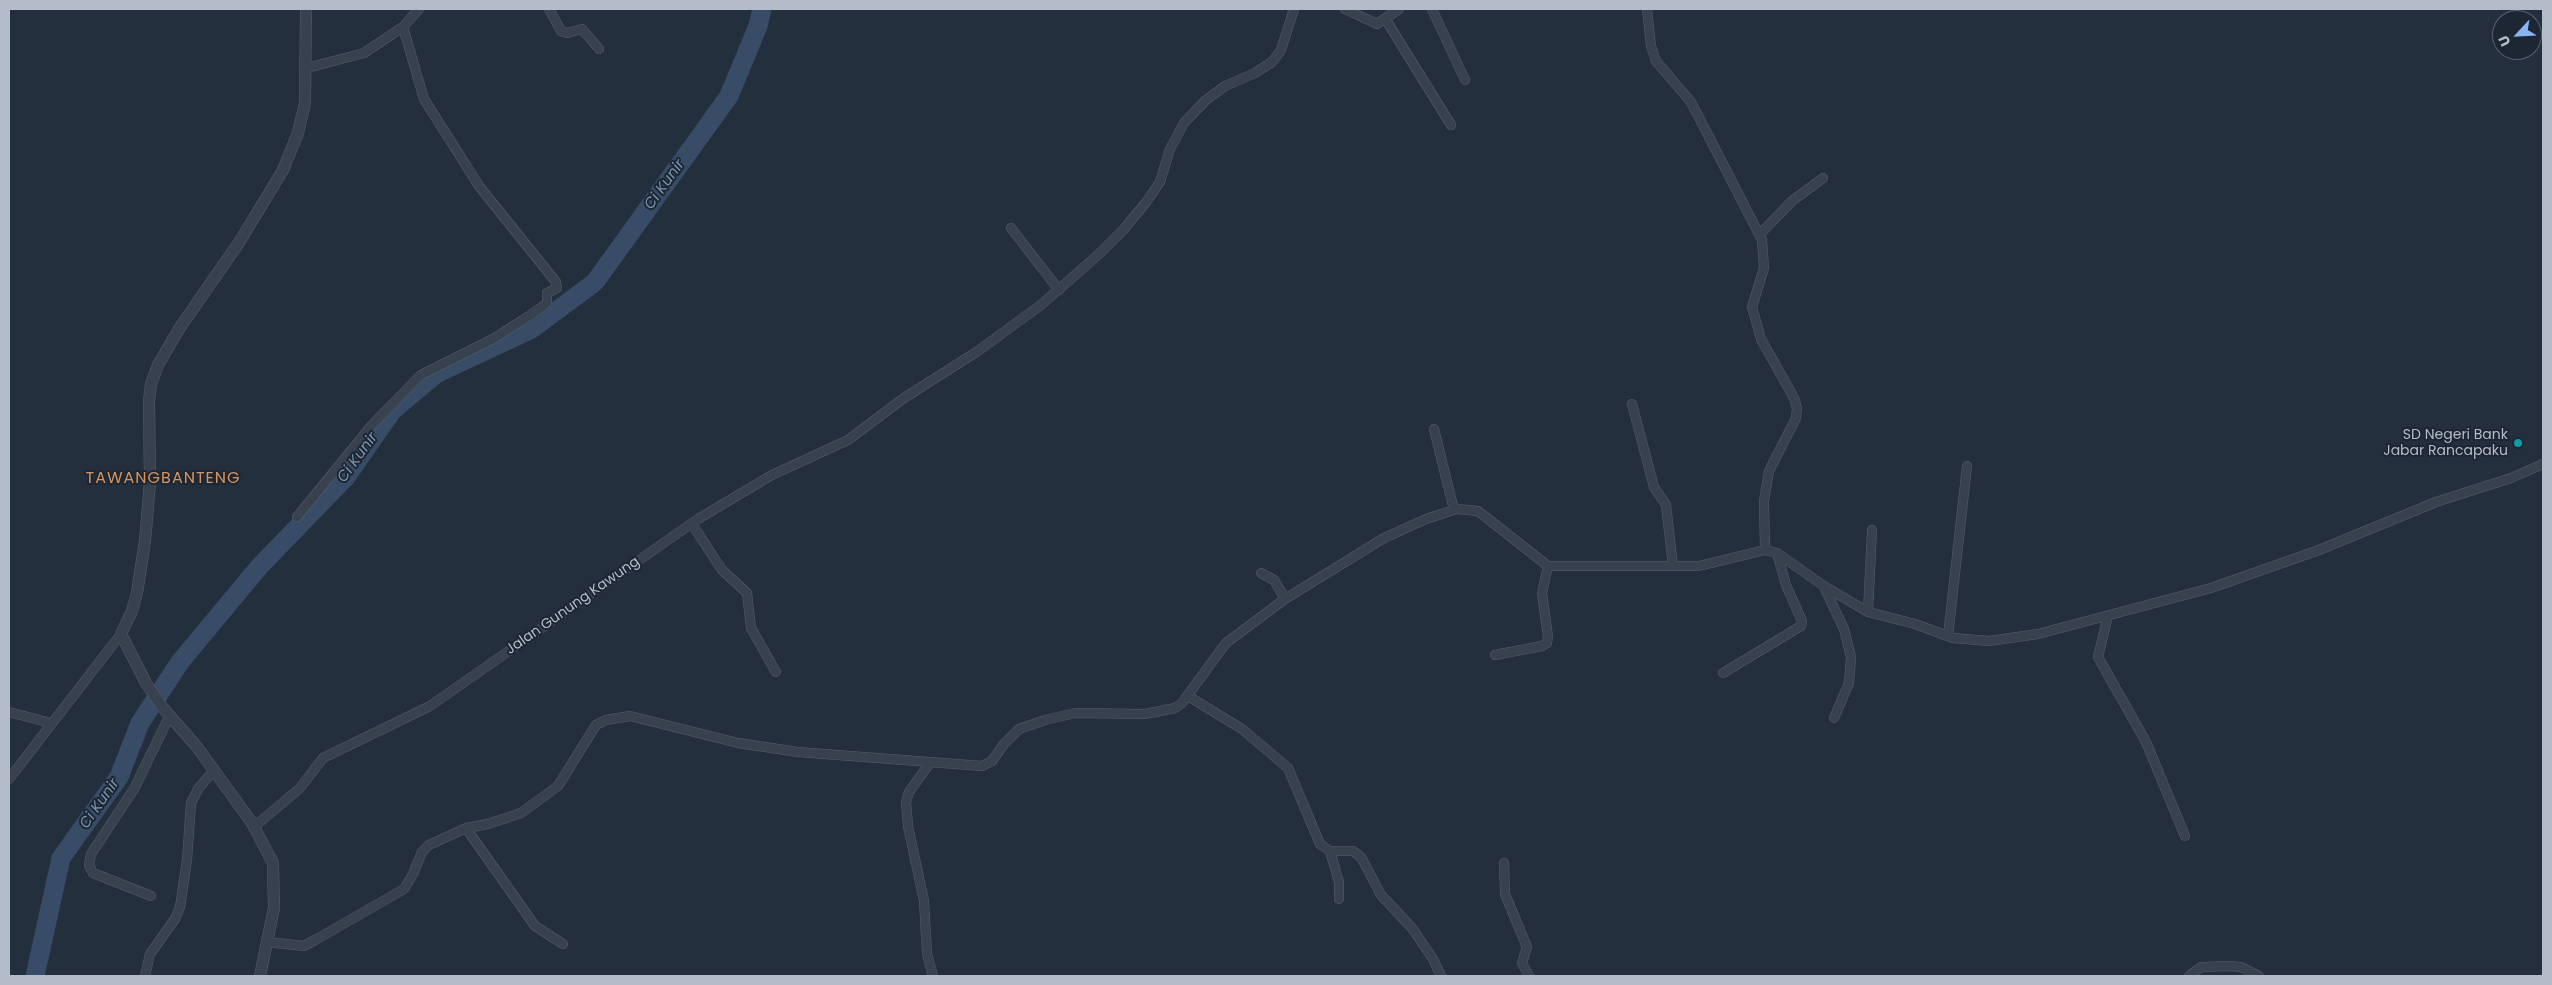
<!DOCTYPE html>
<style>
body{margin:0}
#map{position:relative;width:2552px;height:985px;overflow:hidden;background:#242f3e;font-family:Poppins,sans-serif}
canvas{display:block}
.frame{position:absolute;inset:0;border:10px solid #b4bcc9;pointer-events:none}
.north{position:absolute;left:2492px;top:10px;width:50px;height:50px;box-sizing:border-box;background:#1d2633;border:1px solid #59626f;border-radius:50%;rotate:245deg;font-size:14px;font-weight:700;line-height:20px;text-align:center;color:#b4bcc9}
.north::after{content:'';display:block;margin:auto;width:18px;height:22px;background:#8ab4f8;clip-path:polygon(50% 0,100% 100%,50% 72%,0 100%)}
</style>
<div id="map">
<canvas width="2552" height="985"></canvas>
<div class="frame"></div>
<div class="north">U</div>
</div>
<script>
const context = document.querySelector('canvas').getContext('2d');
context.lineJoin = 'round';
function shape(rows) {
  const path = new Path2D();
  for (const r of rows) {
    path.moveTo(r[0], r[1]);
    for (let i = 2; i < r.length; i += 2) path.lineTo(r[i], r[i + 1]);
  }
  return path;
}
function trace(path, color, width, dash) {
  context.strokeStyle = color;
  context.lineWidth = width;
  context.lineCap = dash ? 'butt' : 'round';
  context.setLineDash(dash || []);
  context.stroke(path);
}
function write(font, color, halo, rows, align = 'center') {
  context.font = font + ' Poppins,sans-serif';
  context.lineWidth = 4;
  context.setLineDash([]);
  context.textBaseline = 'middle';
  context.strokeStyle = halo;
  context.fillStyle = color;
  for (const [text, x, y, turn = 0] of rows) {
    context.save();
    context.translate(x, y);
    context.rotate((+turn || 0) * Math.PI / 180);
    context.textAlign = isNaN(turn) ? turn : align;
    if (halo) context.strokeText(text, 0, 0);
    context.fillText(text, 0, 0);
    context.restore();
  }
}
const river = shape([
 [35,976,61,858,119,777,140,723,180,662,259,567,346,477,392,411,436,374,532,329,595,282,729,96,758,26,762,9]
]);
const minor = shape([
 [549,9,561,31,567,33,582,29,599,49],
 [1345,9,1377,24,1399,9],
 [1432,9,1465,80],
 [1647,9,1651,46,1656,61,1691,102,1762,240,1764,268,1752,307,1761,339,1794,398,1797,408,1796,418,1769,471,1764,501,1765,550],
 [1386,20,1451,125],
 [307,68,364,53,403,27,419,9],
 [1011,228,1059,290],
 [1760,234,1792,201,1823,178],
 [1632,404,1654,487,1666,505,1673,566],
 [1434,429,1454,510],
 [297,517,372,425,421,375,493,339,526,318,543,306,547,303,547,293,557,288,556,282,479,186,424,99,403,27],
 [692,524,722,570,747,593,751,628,776,672],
 [1261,573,1274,580,1285,599],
 [1824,587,1844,629,1851,657,1849,683,1834,718],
 [1868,612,1872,530],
 [2108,616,2098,657,2146,742,2185,836],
 [1948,636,1967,466],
 [1495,655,1542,646,1547,643,1548,637,1542,593,1548,566],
 [1723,673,1801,626,1802,621,1786,585,1777,553],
 [1188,696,1242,729,1288,768,1320,844,1330,851,1353,851,1361,857,1381,895,1412,928,1433,959,1441,976],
 [9,712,51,723],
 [930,763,909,792,906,802,908,826,924,901,927,954,933,976],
 [9,779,121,634],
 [254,827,300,788,323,758,430,706,698,519,772,475,848,440,904,398,978,351,1042,304,1098,255,1124,229,1147,201,1160,182,1170,149,1184,123,1206,100,1225,86,1255,73,1272,62,1281,50,1294,9],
 [466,828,535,926,563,944],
 [1330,851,1339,882,1339,899],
 [1504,863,1505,894,1527,947,1522,963,1529,976],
 [151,896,93,873,89,865,91,854,134,789,170,715],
 [267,942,304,946,317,939,404,889,413,874,422,852,429,845,466,828,488,824,521,813,558,786,596,725,606,720,630,716,738,743,798,752,982,766,992,761,1004,744,1019,729,1045,720,1075,713,1145,714,1175,708,1182,703,1226,643,1285,599,1384,538,1426,519,1457,509,1478,511,1548,566,1699,566,1765,550,1777,553,1824,586,1868,612,1915,624,1953,638,1989,641,2038,634,2211,588,2319,550,2436,502,2511,478,2543,464],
 [145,976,150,954,175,919,180,907,187,860,191,803,198,789,214,770],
 [2189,976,2201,967,2230,966,2241,967,2259,976]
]);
const tertiary = shape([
 [260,976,274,908,273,863,252,823,197,747,163,708,146,683,121,634,132,611,137,593,145,541,150,482,149,401,151,384,158,365,179,329,240,241,283,170,298,133,305,103,306,9]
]);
const markers = [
 [2518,443,5,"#0f9aa8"]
];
const poiNames = [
 ["SD Negeri Bank",2508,435],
 ["Jabar Rancapaku",2508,451]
];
const streetNames = [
 ["Jalan Gunung Kawung",573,606,-35]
];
const waterNames = [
 ["Ci Kunir",665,185,-54],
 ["Ci Kunir",358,458,-54],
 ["Ci Kunir",100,804,-55]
];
const quarterNames = [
 ["TAWANGBANTENG",163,479]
];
trace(river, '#394c67', 19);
trace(minor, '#565f6c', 10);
trace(tertiary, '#565f6c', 12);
trace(minor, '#38414e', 9);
trace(tertiary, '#38414e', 11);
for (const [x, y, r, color] of markers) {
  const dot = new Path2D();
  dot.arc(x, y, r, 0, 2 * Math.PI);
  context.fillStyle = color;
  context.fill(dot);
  trace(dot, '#1d2633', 2);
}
write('14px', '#b4bcc9', '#1d2633', poiNames, 'right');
write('14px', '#b4bcc9', '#1d2633', streetNames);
write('italic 15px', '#7c92b1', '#1d2633', waterNames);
context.letterSpacing = '1px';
write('16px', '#d59563', '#1d2633', quarterNames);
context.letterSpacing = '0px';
</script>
